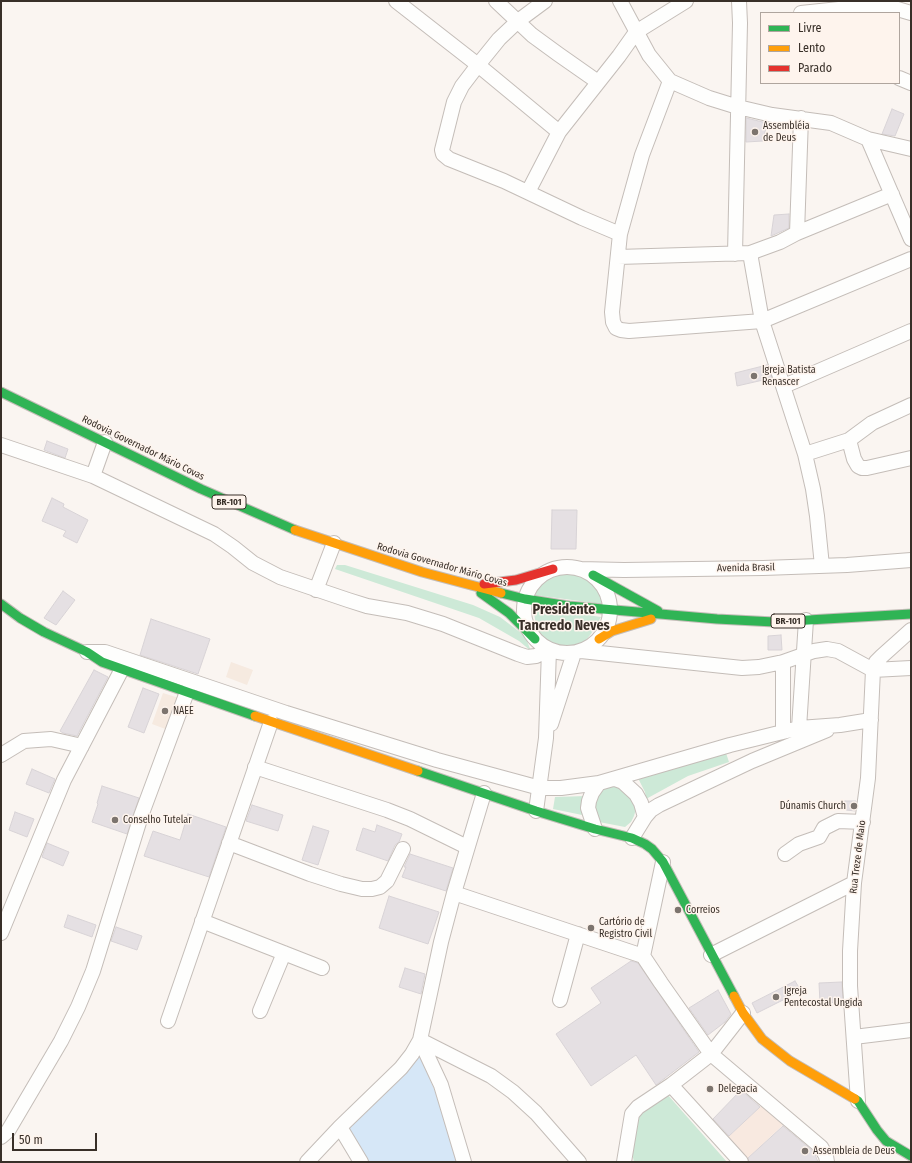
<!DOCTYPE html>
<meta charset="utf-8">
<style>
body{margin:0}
#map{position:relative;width:912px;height:1163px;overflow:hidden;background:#faf5f1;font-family:"Fira Sans Condensed",sans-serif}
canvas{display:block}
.frame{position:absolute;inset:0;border:2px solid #382f28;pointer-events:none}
.legend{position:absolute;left:760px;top:12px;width:140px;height:72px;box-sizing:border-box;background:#fef4ed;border:1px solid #afa59e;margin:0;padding:5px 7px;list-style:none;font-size:12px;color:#382f28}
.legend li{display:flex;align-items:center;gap:8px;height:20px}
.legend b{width:20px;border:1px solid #afa59e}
.scale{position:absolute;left:12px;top:1133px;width:85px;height:18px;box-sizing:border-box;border:2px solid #382f28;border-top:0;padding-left:5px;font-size:12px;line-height:14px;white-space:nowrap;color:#382f28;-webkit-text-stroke:3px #fef4ed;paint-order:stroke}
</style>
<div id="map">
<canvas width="912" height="1163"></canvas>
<div class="frame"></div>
<ul class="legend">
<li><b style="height:5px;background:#30b455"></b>Livre</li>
<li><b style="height:5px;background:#ff9f0a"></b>Lento</li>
<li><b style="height:5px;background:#e5322d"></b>Parado</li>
</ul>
<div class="scale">50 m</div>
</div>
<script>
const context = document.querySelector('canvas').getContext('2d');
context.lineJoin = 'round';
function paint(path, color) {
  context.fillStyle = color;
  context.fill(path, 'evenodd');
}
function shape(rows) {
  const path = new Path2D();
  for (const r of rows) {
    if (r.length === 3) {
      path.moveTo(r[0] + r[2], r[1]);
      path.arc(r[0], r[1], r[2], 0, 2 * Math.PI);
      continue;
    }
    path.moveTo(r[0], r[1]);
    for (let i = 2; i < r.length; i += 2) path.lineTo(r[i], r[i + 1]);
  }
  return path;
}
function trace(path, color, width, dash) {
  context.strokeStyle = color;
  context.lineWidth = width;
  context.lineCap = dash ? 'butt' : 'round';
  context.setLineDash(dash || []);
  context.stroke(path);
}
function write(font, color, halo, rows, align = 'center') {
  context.font = font + ' "Fira Sans Condensed",sans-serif';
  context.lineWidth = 3;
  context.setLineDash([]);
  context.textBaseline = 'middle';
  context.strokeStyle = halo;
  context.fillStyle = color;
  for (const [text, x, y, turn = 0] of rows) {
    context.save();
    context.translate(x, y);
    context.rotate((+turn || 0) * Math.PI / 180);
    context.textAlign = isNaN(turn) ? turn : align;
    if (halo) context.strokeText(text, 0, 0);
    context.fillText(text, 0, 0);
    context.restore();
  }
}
const industrial = shape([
 [762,1105,784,1124,747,1159,727,1138]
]);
const built = shape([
 [231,662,253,670,247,685,226,677],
 [163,693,179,698,168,730,152,724]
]);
const green = shape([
 [337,565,345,565,473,605,500,617,525,636,531,651,519,641,479,618,335,569],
 [570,570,583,573,600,590,602,604,535,595,538,586,545,579,556,572],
 [533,607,601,617,591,634,580,647,569,650,556,648,546,642,537,631],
 [726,753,729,762,688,776,646,799,645,792,638,778],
 [615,786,622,787,633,796,636,809,634,816,631,822,625,827,599,822,594,802,602,790,608,787],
 [586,796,587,816,553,809,555,797],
 [667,1094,727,1162,634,1162,632,1153,636,1116]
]);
const water = shape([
 [419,1055,435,1091,451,1140,457,1162,367,1162,348,1129,393,1085]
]);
const building = shape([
 [892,109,904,114,895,136,882,134,892,109],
 [746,118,767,123,763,141,746,142,746,118],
 [789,214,789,228,771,236,774,215,789,214],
 [767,365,772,378,737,386,735,373,767,365],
 [47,441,68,449,65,458,44,450,47,441],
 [52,498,64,504,63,507,88,520,77,543,63,536,66,531,42,521,52,498],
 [552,510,577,510,576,549,551,549,552,510],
 [63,591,75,600,56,625,44,618,63,591],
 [151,619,210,639,198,674,140,655,151,619],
 [781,635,782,650,768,650,768,636,781,635],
 [94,670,108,677,77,736,63,733,60,731,94,670],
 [143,688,159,694,144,733,128,727,143,688],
 [32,769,55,779,49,793,26,784,32,769],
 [102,786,139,798,127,834,92,822,98,804,97,803,102,786],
 [845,801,856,801,855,811,846,810,845,801],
 [252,805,283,815,278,831,246,821,252,805],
 [15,812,34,819,27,837,9,830,15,812],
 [188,814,226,827,209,877,144,856,153,831,180,840,188,814],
 [377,825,402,834,399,842,395,845,388,861,356,850,363,828,375,832,377,825],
 [313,826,329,831,318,865,302,860,313,826],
 [47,843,69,852,63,866,42,857,47,843],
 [410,854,453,868,446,891,402,877,406,867,404,867,410,854],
 [389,896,439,912,428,944,379,928,389,896],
 [68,915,96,925,92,937,64,927,68,915],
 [116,927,142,936,137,950,111,941,116,927],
 [631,961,638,963,699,1052,656,1085,636,1055,591,1086,556,1034,601,1003,591,988,631,961],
 [405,968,425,974,421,994,399,987,405,968],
 [795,981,801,991,757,1013,752,1003,795,981],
 [842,982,843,1002,820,1003,819,983,842,982],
 [718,990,731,1014,725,1022,708,1035,689,1008,718,990],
 [741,1090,760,1107,729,1136,713,1119,741,1090],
 [783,1126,814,1152,818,1162,749,1162,748,1158,783,1126]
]);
const street = shape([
 [396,1,478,65,559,132],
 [496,1,532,35,558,54,598,82],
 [545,1,518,21,499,39,478,65,462,86,454,102,442,150,443,154,449,159,504,181,582,218,620,234],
 [620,1,649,55,670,81,709,98,738,107,772,115,831,123,868,139,911,149],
 [801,13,858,7,894,8,911,13],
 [899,78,911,83],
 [670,81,642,155,620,234,612,312,613,322,616,328,621,330,629,331,762,321,911,259],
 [801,118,797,233,892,194],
 [868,139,911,239],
 [528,192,559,132,619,56,636,32,686,1],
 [750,253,762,321,805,454,813,489,817,516,822,566],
 [735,254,740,23,739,1],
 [618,257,750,253,780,242,797,233],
 [784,386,911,331],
 [911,405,872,423,849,440,854,459,858,466,862,468,867,468,911,458],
 [1,445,93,476,105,442],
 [805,454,849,440],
 [93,476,214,534,233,547,253,563,280,577,348,600,367,606,407,613,443,624,518,654,527,657,536,656,542,653,546,648],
 [567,610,43],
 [580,569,624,570,763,568,847,565,911,560],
 [316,590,334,543],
 [581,651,742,668,759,667,783,662,814,651,827,649,838,651,873,670,911,668],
 [87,652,105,652,286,713,437,760,540,788,561,788,599,783,730,745,799,728,840,725,871,720],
 [551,724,574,653],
 [799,728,806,620],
 [783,732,783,662],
 [1,755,24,741,51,739,82,746],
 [255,767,387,810,410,819,467,847],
 [615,779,623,782,636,794,641,803,645,817],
 [536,811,546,738,549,650],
 [595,829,588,808,589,801,592,793,599,783],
 [632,838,645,817,651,810,659,805,752,761,827,730],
 [229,843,310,874,341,884,362,889,372,889,380,887,387,881,403,849],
 [785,854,799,844,819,837,824,828,838,821,863,822],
 [454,893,643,956,661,983,711,1054,821,1147,826,1156,827,1162],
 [202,921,322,968],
 [1,933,64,780,122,669],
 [711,955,854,883],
 [643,956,663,862],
 [560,1000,578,934],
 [260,1011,284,953],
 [168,1021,271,722],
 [854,1037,911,1030],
 [420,1040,491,1076,513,1092,536,1113,579,1162],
 [420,1040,441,1085,464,1162],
 [671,1085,711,1054,743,1013],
 [858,1101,850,986,850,951,854,883,868,778,873,670,876,662,882,656,911,630],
 [340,1127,361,1162],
 [1,1137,8,1131,61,1041,78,1007,93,971,141,816,187,692],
 [307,1162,340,1127,401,1068,412,1054,420,1040,441,942,454,893,484,793],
 [624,1162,632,1114,638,1107,671,1085,741,1162]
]);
const fast = shape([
 [1,392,201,489,295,530],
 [593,575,658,611],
 [481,593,509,613,535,639],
 [501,593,525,599,569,606,717,619,774,622,911,614],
 [1,604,20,618,44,632,87,652,102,662,255,716],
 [418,771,536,811,595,829,632,838,645,844,652,849,663,862,734,996],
 [855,1099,858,1101,877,1130,886,1141,911,1156]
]);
const slow = shape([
 [295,530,422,572,501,593],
 [599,639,612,631,651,619],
 [255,716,418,771],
 [734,996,743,1013,762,1039,790,1061,855,1099]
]);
const jam = shape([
 [484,584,516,580,553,569]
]);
const markers = [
 [755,132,4,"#7c746e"],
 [754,376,4,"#7c746e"],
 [165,711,4,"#7c746e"],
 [854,806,4,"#7c746e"],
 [115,820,4,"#7c746e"],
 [678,910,4,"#7c746e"],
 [591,928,4,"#7c746e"],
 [776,997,4,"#7c746e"],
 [710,1089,4,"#7c746e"],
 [805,1151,4,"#7c746e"]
];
const shields = [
 [229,502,34],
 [788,621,34]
];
const shieldNames = [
 ["BR-101",229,502],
 ["BR-101",788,621]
];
const poiNames = [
 ["Assembléia",763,126],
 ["de Deus",763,138],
 ["Igreja Batista",762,370],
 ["Renascer",762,382],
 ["NAEE",173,711],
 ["Dúnamis Church",846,806,"right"],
 ["Conselho Tutelar",123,820],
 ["Correios",686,910],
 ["Cartório de",599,922],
 ["Registro Civil",599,934],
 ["Igreja",784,991],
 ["Pentecostal Ungida",784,1003],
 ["Delegacia",718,1089],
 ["Assembleia de Deus",813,1151]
];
const streetNames = [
 ["Rodovia Governador Mário Covas",143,448,26],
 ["Rodovia Governador Mário Covas",442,565,16],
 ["Avenida Brasil",746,568,-1],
 ["Rua Treze de Maio",858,857,-83]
];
const districtNames = [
 ["Presidente",564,610],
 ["Tancredo Neves",564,626]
];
paint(industrial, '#f8e9e0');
paint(built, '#f6eae0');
paint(green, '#cde9d7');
paint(water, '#d6e7f7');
paint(building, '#e5e0e3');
trace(building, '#d8d3d6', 1);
trace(street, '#c4bdb8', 16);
trace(fast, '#c4bdb8', 11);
trace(slow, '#c4bdb8', 11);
trace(jam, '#c4bdb8', 11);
trace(street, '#fefefd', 14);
trace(fast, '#30b455', 9);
trace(slow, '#ff9f0a', 9);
trace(jam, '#e5322d', 9);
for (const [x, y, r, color] of markers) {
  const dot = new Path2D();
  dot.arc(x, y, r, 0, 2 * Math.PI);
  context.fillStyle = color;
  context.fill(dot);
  trace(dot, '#fef4ed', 1.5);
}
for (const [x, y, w] of shields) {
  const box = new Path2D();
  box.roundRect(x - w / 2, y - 7, w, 14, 3);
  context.fillStyle = '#fef4ed';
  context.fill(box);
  trace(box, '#382f28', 1);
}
write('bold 9px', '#382f28', null, shieldNames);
write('10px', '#382f28', '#fef4ed', poiNames, 'left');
write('10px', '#382f28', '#fef4ed', streetNames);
write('bold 14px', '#382f28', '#fef4ed', districtNames);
</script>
